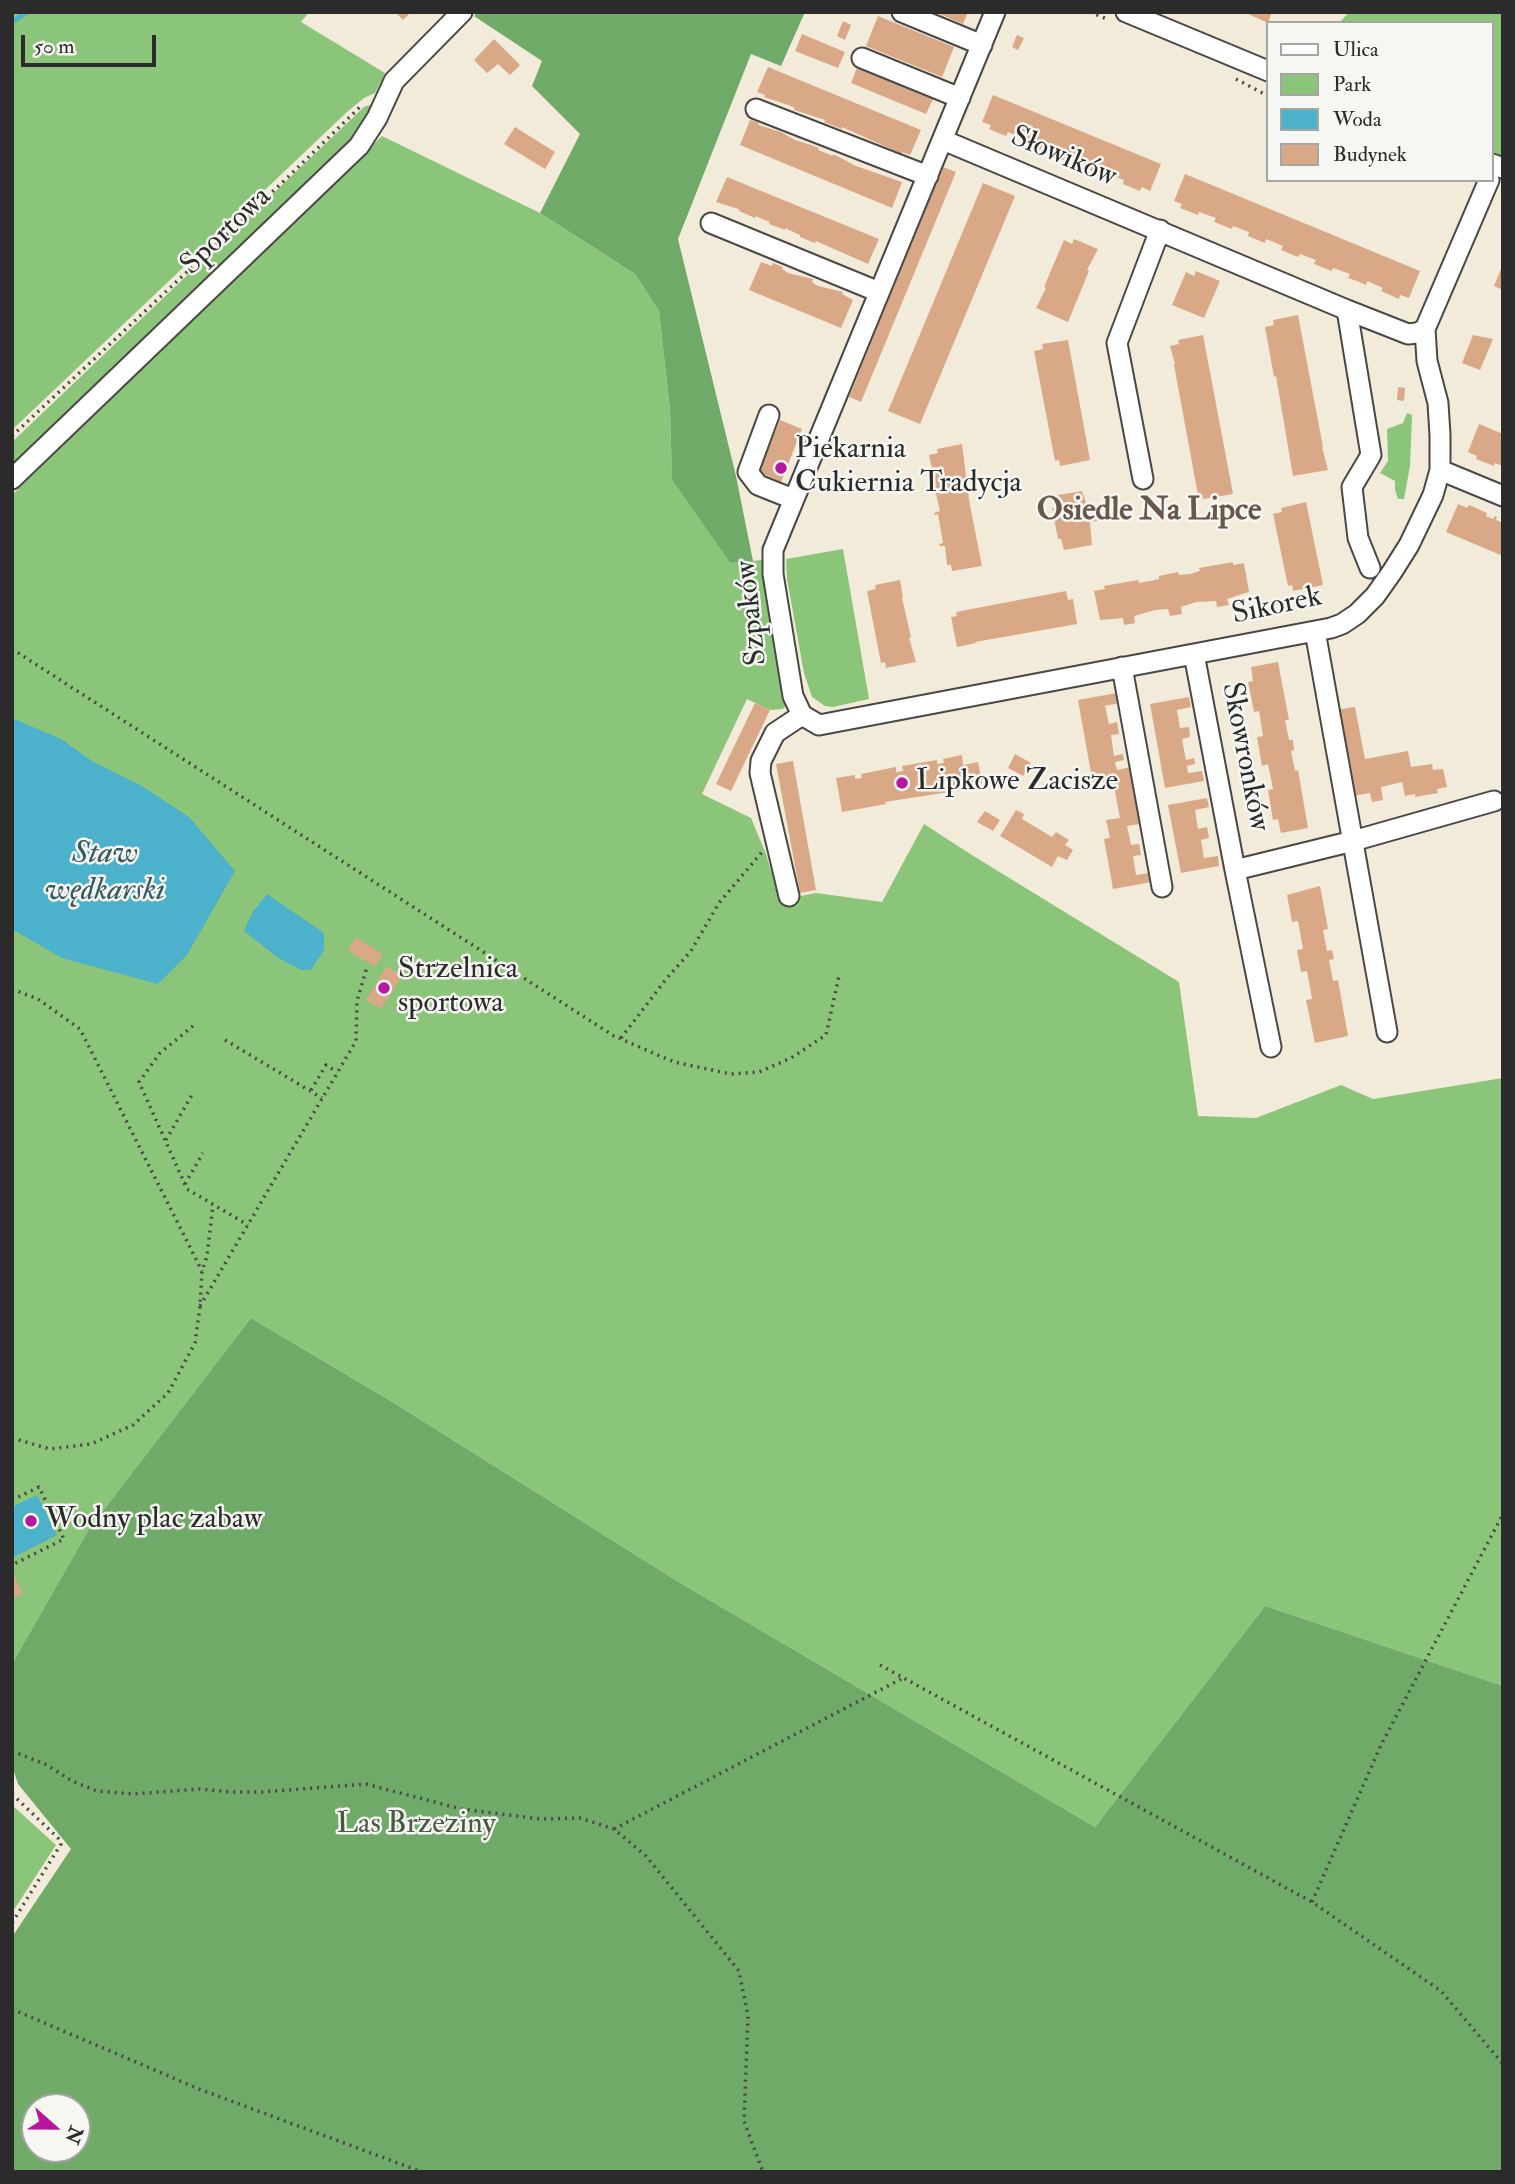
<!DOCTYPE html>
<meta charset="utf-8">
<style>
body{margin:0}
#map{position:relative;width:1515px;height:2184px;overflow:hidden;background:#f3ebda;font-family:"IM FELL Double Pica",serif}
canvas{display:block}
.frame{position:absolute;inset:0;border:14px solid #2b2b2b;pointer-events:none}
.legend{position:absolute;left:1266px;top:21px;width:228px;height:161px;box-sizing:border-box;background:#f6f6f2;border:2px solid #a5a5a2;margin:0;padding:9px 12px;list-style:none;font-size:21px;color:#2b2b2b}
.legend li{display:flex;align-items:center;gap:14px;height:35px}
.legend b{width:35px;border:2px solid #a5a5a2}
.north{position:absolute;left:21px;top:2093px;width:70px;height:70px;box-sizing:border-box;background:#f6f6f2;border:2px solid #a5a5a2;border-radius:50%;rotate:111deg;font-size:19px;font-weight:700;line-height:28px;text-align:center;color:#2b2b2b}
.north::after{content:'';display:block;margin:auto;width:24px;height:32px;background:#b5179e;clip-path:polygon(50% 0,100% 100%,50% 72%,0 100%)}
.scale{position:absolute;left:21px;top:35px;width:135px;height:32px;box-sizing:border-box;border:4px solid #2b2b2b;border-top:0;padding-left:9px;font-size:21px;line-height:24px;white-space:nowrap;color:#2b2b2b;-webkit-text-stroke:5px #f6f6f2;paint-order:stroke}
</style>
<div id="map">
<canvas width="1515" height="2184"></canvas>
<div class="frame"></div>
<ul class="legend">
<li><b style="height:9px;background:#fff"></b>Ulica</li>
<li><b style="height:19px;background:#8bc579"></b>Park</li>
<li><b style="height:19px;background:#4cb1cb"></b>Woda</li>
<li><b style="height:19px;background:#d9a887"></b>Budynek</li>
</ul>
<div class="north">N</div>
<div class="scale">50 m</div>
</div>
<script>
const context = document.querySelector('canvas').getContext('2d');
context.lineJoin = 'round';
function paint(path, color) {
  context.fillStyle = color;
  context.fill(path, 'evenodd');
}
function shape(rows) {
  const path = new Path2D();
  for (const r of rows) {
    path.moveTo(r[0], r[1]);
    for (let i = 2; i < r.length; i += 2) path.lineTo(r[i], r[i + 1]);
  }
  return path;
}
function trace(path, color, width, dash) {
  context.strokeStyle = color;
  context.lineWidth = width;
  context.lineCap = dash ? 'butt' : 'round';
  context.setLineDash(dash || []);
  context.stroke(path);
}
function write(font, color, halo, rows, align = 'center') {
  context.font = font + ' "IM FELL Double Pica",serif';
  context.lineWidth = 5;
  context.setLineDash([]);
  context.textBaseline = 'middle';
  context.strokeStyle = halo;
  context.fillStyle = color;
  for (const [text, x, y, turn = 0] of rows) {
    context.save();
    context.translate(x, y);
    context.rotate((+turn || 0) * Math.PI / 180);
    context.textAlign = isNaN(turn) ? turn : align;
    if (halo) context.strokeText(text, 0, 0);
    context.fillText(text, 0, 0);
    context.restore();
  }
}
const green = shape([
 [12,12,309,12,301,22,385,73,375,93,364,98,347,112,12,430],
 [1349,12,1503,12,1503,157,1492,152,1492,23,1339,23],
 [372,104,357,137,12,465,12,442,364,107],
 [382,136,540,213,635,274,659,311,670,410,672,480,730,563,762,560,786,705,783,709,770,710,747,699,702,794,751,818,766,854,780,900,816,893,882,902,924,824,975,857,1179,982,1198,1116,1256,1118,1341,1085,1373,1099,1503,1078,1503,1686,1265,1606,1095,1827,677,1581,394,1403,251,1318,89,1529,12,1664,12,495],
 [1407,413,1412,415,1410,466,1404,499,1398,499,1395,490,1395,481,1380,473,1388,461,1387,429,1403,423],
 [843,549,869,699,833,707,825,706,812,697,804,673,787,579,786,559],
 [12,1805,56,1845,12,1913]
]);
const forest = shape([
 [478,12,805,12,781,66,751,54,678,239,736,476,753,561,730,563,672,480,670,410,659,311,635,274,540,213,580,134,532,86,542,61,474,16],
 [251,1318,394,1403,677,1581,1095,1827,1265,1606,1503,1686,1503,2172,12,2172,12,1937,71,1849,18,1784,12,1766,12,1664,89,1529],
 [35,2107,77,2107,77,2149,35,2149]
]);
const water = shape([
 [12,718,61,739,92,761,142,786,189,817,235,871,187,955,158,984,62,958,12,929],
 [267,894,324,933,324,950,311,970,301,970,280,959,244,931,252,913],
 [37,1495,57,1535,12,1558,12,1507]
]);
const stream = shape([
 [12,22,27,12]
]);
const building = shape([
 [395,12,411,12,403,20],
 [935,12,968,12,963,24],
 [1244,12,1272,12,1268,23],
 [878,16,954,47,942,77,866,46],
 [843,21,851,25,845,40,837,36],
 [802,34,845,52,838,68,795,51],
 [1017,35,1024,38,1018,50,1012,47],
 [494,39,520,65,510,75,498,64,487,73,474,60],
 [768,67,921,130,910,155,902,152,902,154,842,127,842,129,824,122,825,120,794,110,795,108,788,105,764,97,765,95,757,92],
 [857,68,933,99,926,114,851,83],
 [993,95,1161,164,1150,191,1142,187,1140,191,1123,184,1124,180,1108,174,1107,178,1098,174,1090,170,1091,167,1075,160,1073,164,1056,157,1057,153,1042,146,1040,150,1023,143,1024,139,1008,132,1006,136,989,129,991,125,982,122],
 [750,120,759,123,758,125,781,132,795,140,811,145,819,148,818,150,833,156,833,154,856,166,902,182,892,208,740,145],
 [515,127,555,152,545,169,504,144],
 [943,167,956,172,861,402,849,397],
 [1185,174,1420,271,1409,298,1400,295,1399,299,1381,291,1383,288,1367,281,1366,285,1357,281,1348,278,1350,274,1333,268,1332,271,1314,264,1316,260,1300,254,1298,257,1281,250,1283,246,1266,239,1265,243,1248,236,1249,232,1233,226,1232,229,1214,222,1216,218,1199,212,1198,215,1180,208,1182,204,1174,201],
 [727,177,879,239,868,264,816,241,815,243,800,237,800,235,785,228,785,230,769,224,770,222,755,216,755,218,739,211,739,209,732,207,716,202],
 [983,183,1015,196,920,424,888,411],
 [1074,239,1098,249,1087,270,1089,271,1068,322,1036,308,1046,288,1044,287,1064,240,1072,244],
 [761,262,772,266,773,263,783,267,782,269,788,273,813,279,812,282,818,286,843,292,842,294,853,300,841,328,749,290],
 [1503,264,1503,290,1494,286],
 [1196,271,1220,281,1204,318,1172,305,1186,272,1194,276],
 [1298,315,1323,447,1322,447,1328,470,1293,476,1276,376,1274,377,1265,327,1274,325,1273,320],
 [1203,335,1233,494,1203,499,1202,494,1198,495,1174,365,1175,364,1170,346,1179,344,1178,340],
 [1473,335,1493,339,1480,370,1462,363],
 [1068,340,1090,460,1060,466,1059,460,1055,461,1034,351,1043,349,1042,344],
 [1398,387,1405,388,1404,401,1397,400],
 [780,420,802,429,781,482,759,472],
 [1479,424,1503,434,1503,466,1495,463,1494,466,1476,459,1477,456,1468,452],
 [962,444,969,500,982,566,952,571,951,565,947,565,945,546,940,546,939,544,943,543,938,514,935,515,934,513,940,511,932,477,928,477,928,475,933,473,929,455,938,453,937,449],
 [1082,491,1089,511,1096,510,1097,521,1090,522,1092,545,1064,550,1061,539,1058,539,1052,508,1055,508,1053,496],
 [1306,502,1323,585,1293,591,1292,585,1288,586,1273,514,1282,512,1281,508],
 [1458,504,1467,508,1469,505,1487,513,1486,516,1493,519,1495,516,1497,517,1496,520,1503,523,1503,556,1446,532],
 [1233,562,1233,565,1244,563,1249,592,1227,599,1229,605,1217,607,1216,601,1196,602,1181,607,1182,614,1170,616,1168,609,1155,610,1134,616,1135,623,1124,625,1123,618,1100,620,1094,591,1105,589,1104,586,1138,580,1139,583,1150,581,1159,579,1159,576,1178,572,1179,575,1190,574,1200,571,1199,568],
 [900,580,903,597,902,598,911,637,909,638,916,662,886,668,885,662,881,663,867,591,876,589,875,585],
 [1066,591,1068,600,1073,599,1077,624,975,642,976,643,957,647,951,617,957,616,956,612],
 [1278,662,1289,720,1285,720,1289,740,1293,740,1294,750,1291,751,1295,771,1298,770,1308,828,1281,833,1278,819,1273,820,1268,790,1273,789,1268,764,1262,766,1257,737,1263,736,1259,711,1254,712,1248,682,1253,681,1251,667],
 [1117,693,1119,703,1105,706,1109,724,1117,722,1119,734,1111,735,1114,756,1123,754,1124,760,1115,762,1117,770,1131,767,1141,824,1127,826,1129,835,1131,845,1139,844,1141,855,1133,856,1136,875,1150,873,1152,882,1113,889,1104,839,1110,838,1106,820,1120,818,1113,781,1093,784,1078,700],
 [1189,697,1191,707,1177,710,1180,728,1189,727,1190,737,1182,739,1186,760,1194,758,1195,764,1187,766,1188,773,1202,771,1204,781,1165,788,1150,704],
 [755,703,770,710,731,791,716,784],
 [1355,707,1365,759,1408,751,1411,767,1432,764,1433,770,1443,769,1447,787,1437,789,1438,793,1415,797,1415,794,1405,796,1402,782,1381,787,1383,800,1372,802,1370,793,1352,796,1336,710],
 [1015,754,1031,763,1023,776,1008,768],
 [962,755,963,765,978,762,982,783,967,786,968,789,885,802,886,804,842,812,836,778,855,775,855,779,862,778,861,774,896,767,896,772,903,771,902,766,937,760,937,764,944,763,943,759],
 [793,761,816,890,800,893,776,764],
 [1207,798,1209,807,1195,810,1198,829,1207,827,1209,838,1201,840,1204,858,1218,856,1219,866,1181,873,1168,805],
 [1016,810,1024,814,1022,819,1052,837,1056,832,1069,840,1065,845,1073,850,1067,860,1058,856,1052,867,1000,836],
 [985,811,1000,820,993,831,977,822],
 [1320,886,1328,929,1323,930,1327,951,1332,950,1334,959,1329,960,1333,981,1338,980,1348,1036,1315,1043,1306,1000,1312,999,1307,971,1301,972,1297,950,1303,949,1298,921,1292,922,1287,895],
 [356,937,383,954,375,967,348,950],
 [387,966,402,976,381,1009,366,1000],
 [12,1571,23,1594,12,1599]
]);
const path = shape([
 [1090,12,1109,20],
 [1236,79,1268,96],
 [12,436,287,178,362,105],
 [12,649,614,1036,674,1062,731,1074,759,1072,791,1058,826,1035,839,976],
 [12,989,38,999,80,1029,202,1271],
 [193,1026,160,1053,139,1082,187,1189,248,1225],
 [621,1038,667,978,691,951,719,903,762,852],
 [225,1040,322,1098],
 [311,1090,326,1065,337,1072],
 [166,1140,193,1093],
 [185,1184,203,1153],
 [200,1306,356,1041,357,1001,367,967],
 [12,1438,50,1449,91,1444,133,1425,168,1393,195,1343,200,1306,202,1271,207,1256,213,1205],
 [12,1500,39,1487,64,1539,12,1565],
 [880,1665,1312,1902,1441,1991,1503,2064],
 [12,1751,47,1765,72,1781,97,1791,134,1794,199,1789,232,1792,262,1792,366,1784,461,1809,541,1819,580,1818,614,1829,646,1856,739,1971,748,2016,744,2121,763,2172],
 [12,1794,58,1838,61,1844,12,1923],
 [614,1829,903,1678],
 [1312,1902,1381,1745,1503,1514],
 [12,2009,199,2089,422,2172]
]);
const minor = shape([
 [902,12,982,45],
 [995,12,773,550,773,574,793,696,802,715,819,725,1331,628,1342,624,1357,614,1375,596,1392,572,1409,545,1433,495,1440,470,1440,435,1438,403,1427,361,1425,329,1489,180],
 [1126,12,1268,71],
 [862,58,960,98],
 [756,109,928,176],
 [943,140,1347,310,1408,334,1417,333,1425,329],
 [1492,164,1503,168],
 [711,223,879,292],
 [1347,310,1371,455,1352,487,1358,538,1370,568],
 [769,415,748,472,758,485,793,499],
 [1440,470,1503,496],
 [12,479,359,146,377,118,394,81,462,12],
 [1143,479,1117,343,1160,230],
 [1315,631,1387,1032],
 [1194,654,1235,870,1353,841,1494,801],
 [1122,667,1162,887],
 [1235,870,1271,1047],
 [789,896,760,773,761,761,775,733,802,715]
]);
const markers = [
 [781,468,7,"#b5179e"],
 [902,783,7,"#b5179e"],
 [384,988,7,"#b5179e"],
 [31,1521,7,"#b5179e"]
];
const streetNames = [
 ["Słowików",1063,158,23],
 ["Sportowa",227,232,-44],
 ["Sikorek",1277,607,-12],
 ["Szpaków",753,613,-96],
 ["Skowronków",1244,757,79]
];
const poiNames = [
 ["Piekarnia",795,451],
 ["Cukiernia Tradycja",795,485],
 ["Lipkowe Zacisze",916,783],
 ["Strzelnica",398,971],
 ["sportowa",398,1005],
 ["Wodny plac zabaw",45,1521]
];
const parkNames = [
 ["Las Brzeziny",416,1826]
];
const neighbourhoodNames = [
 ["Osiedle Na Lipce",1149,512]
];
const waterNames = [
 ["Staw",105,855],
 ["wędkarski",105,892]
];
paint(green, '#8bc579');
paint(forest, '#70aa69');
paint(water, '#4cb1cb');
trace(stream, '#4cb1cb', 5);
paint(building, '#d9a887');
trace(minor, '#494845', 23);
trace(path, '#494845', 3.5, [2, 5]);
trace(minor, '#fff', 19);
for (const [x, y, r, color] of markers) {
  const dot = new Path2D();
  dot.arc(x, y, r, 0, 2 * Math.PI);
  context.fillStyle = color;
  context.fill(dot);
  trace(dot, '#f6f6f2', 2.5);
}
write('30px', '#2b2b2b', '#f6f6f2', streetNames);
write('30px', '#2b2b2b', '#f6f6f2', poiNames, 'left');
write('30px', '#485942', '#f6f6f2', parkNames);
write('bold 32px', '#68574b', '#f6f6f2', neighbourhoodNames);
write('italic 32px', '#375a63', '#f6f6f2', waterNames);
</script>
